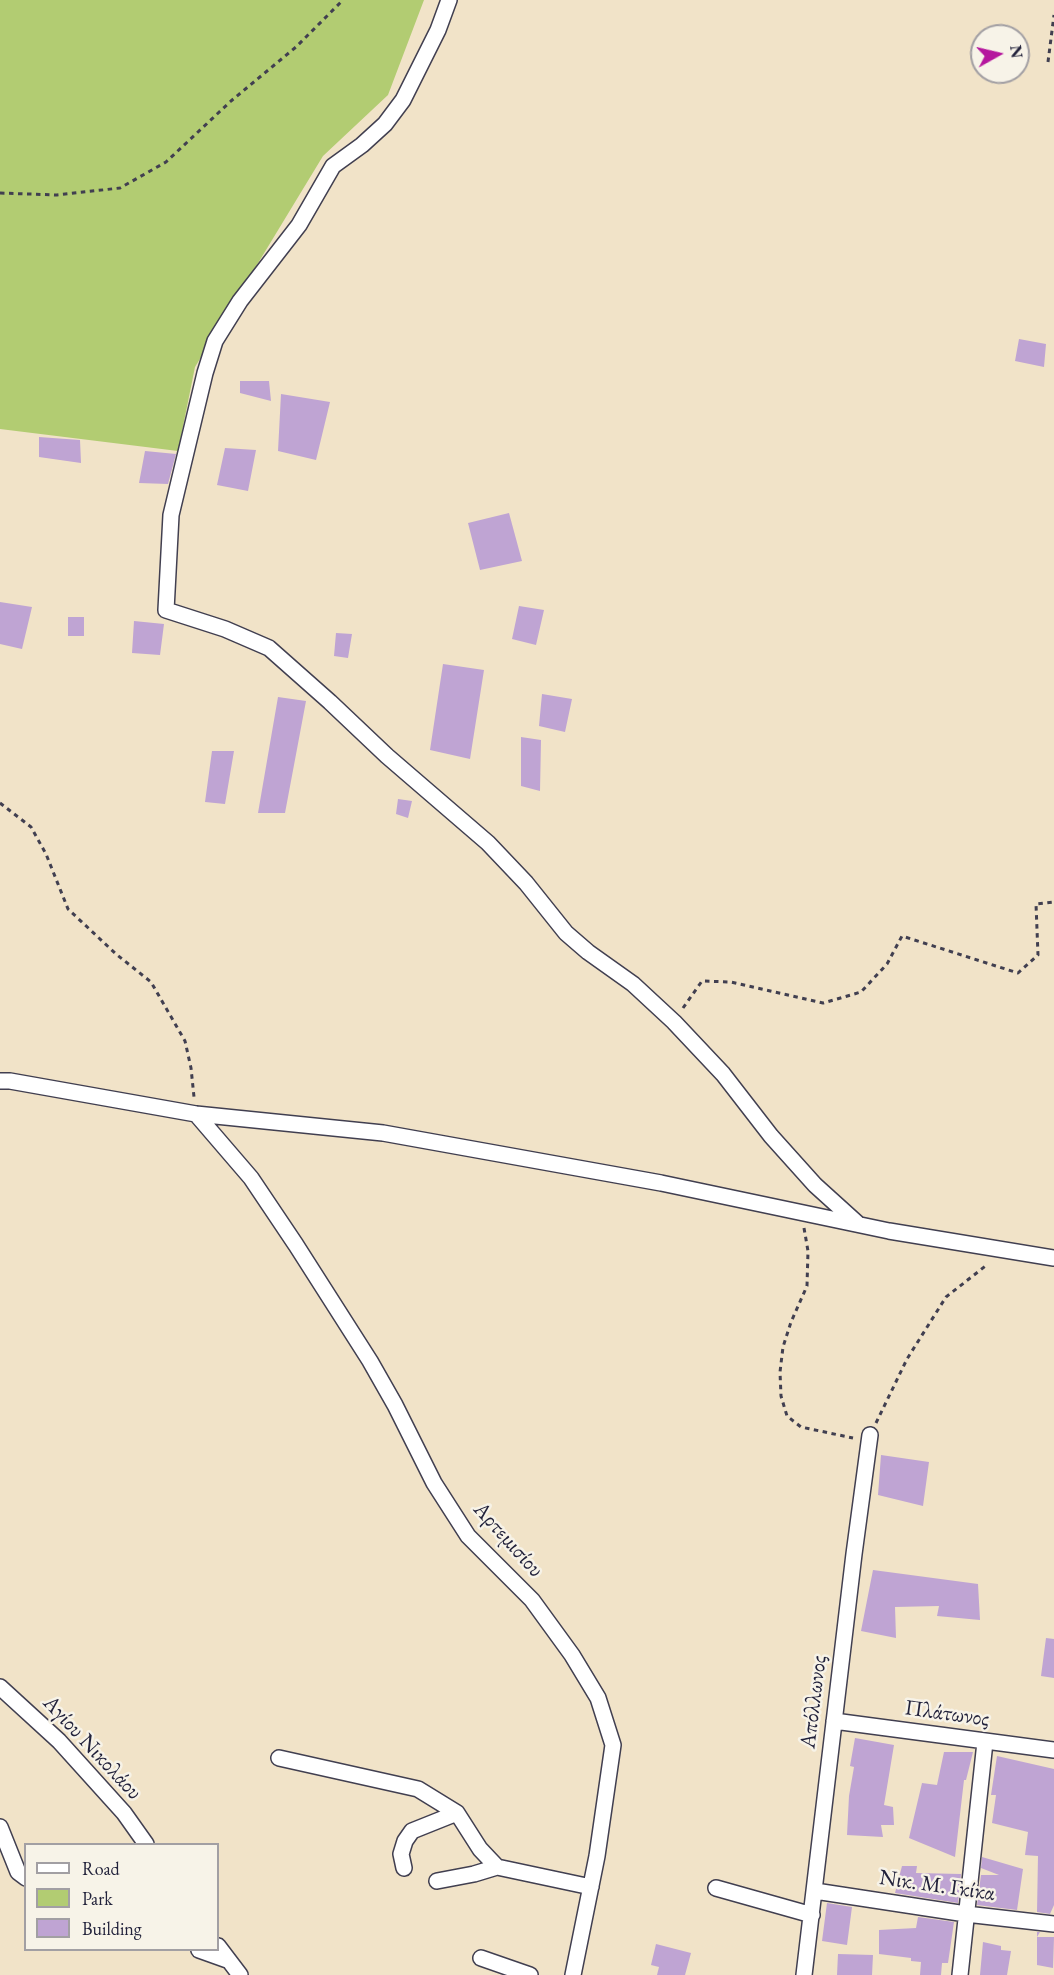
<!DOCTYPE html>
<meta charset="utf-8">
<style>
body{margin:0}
#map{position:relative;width:1054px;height:1975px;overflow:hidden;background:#f1e3c8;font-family:"EB Garamond",serif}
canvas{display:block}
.legend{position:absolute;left:24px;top:1843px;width:195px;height:108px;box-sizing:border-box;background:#f7f3e8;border:2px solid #a29fa3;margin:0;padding:8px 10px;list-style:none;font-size:18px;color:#22223b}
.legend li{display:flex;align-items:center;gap:12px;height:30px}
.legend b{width:30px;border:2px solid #a29fa3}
.north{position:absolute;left:970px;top:24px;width:60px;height:60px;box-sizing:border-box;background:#f7f3e8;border:2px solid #a29fa3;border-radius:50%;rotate:82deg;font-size:16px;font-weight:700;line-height:24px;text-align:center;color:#22223b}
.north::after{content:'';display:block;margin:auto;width:21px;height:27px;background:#b5179e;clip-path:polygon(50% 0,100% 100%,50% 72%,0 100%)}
</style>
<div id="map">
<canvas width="1054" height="1975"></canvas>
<ul class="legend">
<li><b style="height:8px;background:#fff"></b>Road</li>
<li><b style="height:16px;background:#b2cc72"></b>Park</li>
<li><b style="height:16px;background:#bfa4d3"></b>Building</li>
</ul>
<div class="north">N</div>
</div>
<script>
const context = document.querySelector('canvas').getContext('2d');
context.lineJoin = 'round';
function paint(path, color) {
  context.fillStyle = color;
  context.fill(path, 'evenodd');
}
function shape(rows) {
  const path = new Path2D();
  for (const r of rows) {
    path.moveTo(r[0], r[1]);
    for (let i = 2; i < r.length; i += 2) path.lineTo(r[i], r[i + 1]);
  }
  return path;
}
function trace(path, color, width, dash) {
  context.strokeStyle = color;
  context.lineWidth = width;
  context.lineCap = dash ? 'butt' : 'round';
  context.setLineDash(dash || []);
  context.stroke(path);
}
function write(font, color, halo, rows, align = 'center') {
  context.font = font + ' "EB Garamond",serif';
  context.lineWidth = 5;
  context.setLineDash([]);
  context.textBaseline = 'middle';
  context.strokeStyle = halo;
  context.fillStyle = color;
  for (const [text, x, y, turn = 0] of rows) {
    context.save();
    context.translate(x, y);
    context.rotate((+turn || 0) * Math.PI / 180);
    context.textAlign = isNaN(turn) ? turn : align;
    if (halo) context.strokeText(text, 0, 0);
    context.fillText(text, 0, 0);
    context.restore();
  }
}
const green = shape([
 [0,0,424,0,388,95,323,156,195,367,178,451,0,429]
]);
const building = shape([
 [1019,339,1046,344,1044,367,1015,361],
 [240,381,269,381,271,401,240,393],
 [281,394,330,402,316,460,278,451],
 [39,437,80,440,81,463,39,457],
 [225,448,256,450,248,491,217,485],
 [145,451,176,454,168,484,139,483],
 [509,513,522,561,480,570,468,523],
 [0,602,32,607,22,649,0,644],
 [519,606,544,610,536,645,512,639],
 [68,617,84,617,84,636,68,636],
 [134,621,164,624,160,655,132,653],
 [336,633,352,634,348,658,334,656],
 [443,664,484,670,470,759,430,750],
 [542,694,572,699,565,732,539,726],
 [278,697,306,701,285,813,258,813],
 [521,737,541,740,540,791,521,786],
 [212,751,234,751,225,804,205,802],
 [398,799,412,801,408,818,396,814],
 [881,1455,929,1462,923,1506,878,1495],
 [873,1570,978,1584,980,1620,937,1616,939,1606,895,1607,896,1638,861,1631],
 [1046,1638,1054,1639,1054,1678,1041,1676],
 [855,1738,894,1745,884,1805,893,1807,894,1825,881,1825,883,1837,847,1835,849,1796,854,1767,850,1766],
 [944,1752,973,1752,966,1780,964,1780,955,1857,909,1838,922,1783,937,1785],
 [997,1756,1054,1769,1054,1905,1050,1914,1037,1912,1038,1856,1025,1855,1028,1832,992,1823,996,1795,991,1795],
 [982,1857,1023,1869,1017,1910,977,1905,981,1875,999,1875,981,1868],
 [902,1866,917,1866,916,1873,961,1874,958,1903,895,1893],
 [827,1903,852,1907,847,1945,822,1941],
 [918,1917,954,1922,948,1963,942,1963,941,1975,920,1975,921,1962,911,1961,911,1958,879,1954,879,1930,916,1928],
 [1037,1932,1040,1932,1037,1937,1054,1937,1053,1968,1037,1965],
 [983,1942,1001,1946,1001,1950,1011,1951,1007,1975,980,1975],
 [656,1944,691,1953,685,1975,657,1975,659,1967,651,1965],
 [838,1954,873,1955,872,1975,837,1975]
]);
const path = shape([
 [1048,62,1054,15],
 [0,193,57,195,120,188,166,162,231,101,296,47,343,0],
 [0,803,31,827,46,854,68,909,116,954,151,982,185,1041,191,1068,194,1097],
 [683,1008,702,981,731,982,823,1003,861,992,887,964,902,936,1018,973,1038,955,1036,904,1054,902],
 [804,1228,808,1251,807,1286,791,1322,783,1347,780,1372,781,1396,787,1416,801,1427,853,1438],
 [876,1423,907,1359,946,1297,988,1264]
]);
const street = shape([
 [449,0,438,30,403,100,385,124,362,145,333,166,299,225,240,301,215,341,205,373,171,515,166,610,225,629,269,648,330,702,387,756,488,843,526,883,566,933,588,952,633,984,674,1022,723,1074,771,1136,815,1185,857,1223],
 [0,1081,10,1081,196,1114,383,1133,661,1183,889,1231,1054,1258],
 [196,1114,251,1178,296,1245,370,1361,395,1405,434,1483,468,1536,532,1600,572,1655,598,1698,613,1745,597,1856,573,1975],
 [0,1687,59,1741,124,1813,146,1844],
 [834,1721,1054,1750],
 [279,1758,418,1789,457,1813,480,1849,497,1867,591,1887],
 [0,1827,18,1872,26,1878],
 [404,1868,401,1854,405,1841,412,1831,457,1813],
 [437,1881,474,1874,497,1867],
 [716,1888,812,1915],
 [815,1891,966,1914,1054,1924],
 [218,1946,240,1975],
 [199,1950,227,1960],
 [481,1958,530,1975],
 [804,1975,854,1554,870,1435],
 [960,1975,985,1742]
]);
const streetNames = [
 ["Αρτεμισίου",508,1540,48],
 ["Απόλλωνος",814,1702,-83],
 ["Πλάτωνος",947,1714,8],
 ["Αγίου Νικολάου",92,1748,47],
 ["Νικ. Μ. Γκίκα",937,1886,8]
];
paint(green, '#b2cc72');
paint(building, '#bfa4d3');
trace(street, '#413f50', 18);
trace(path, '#413f50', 3, [4.5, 4.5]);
trace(street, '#fff', 15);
write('22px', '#22223b', '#f7f3e8', streetNames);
</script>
